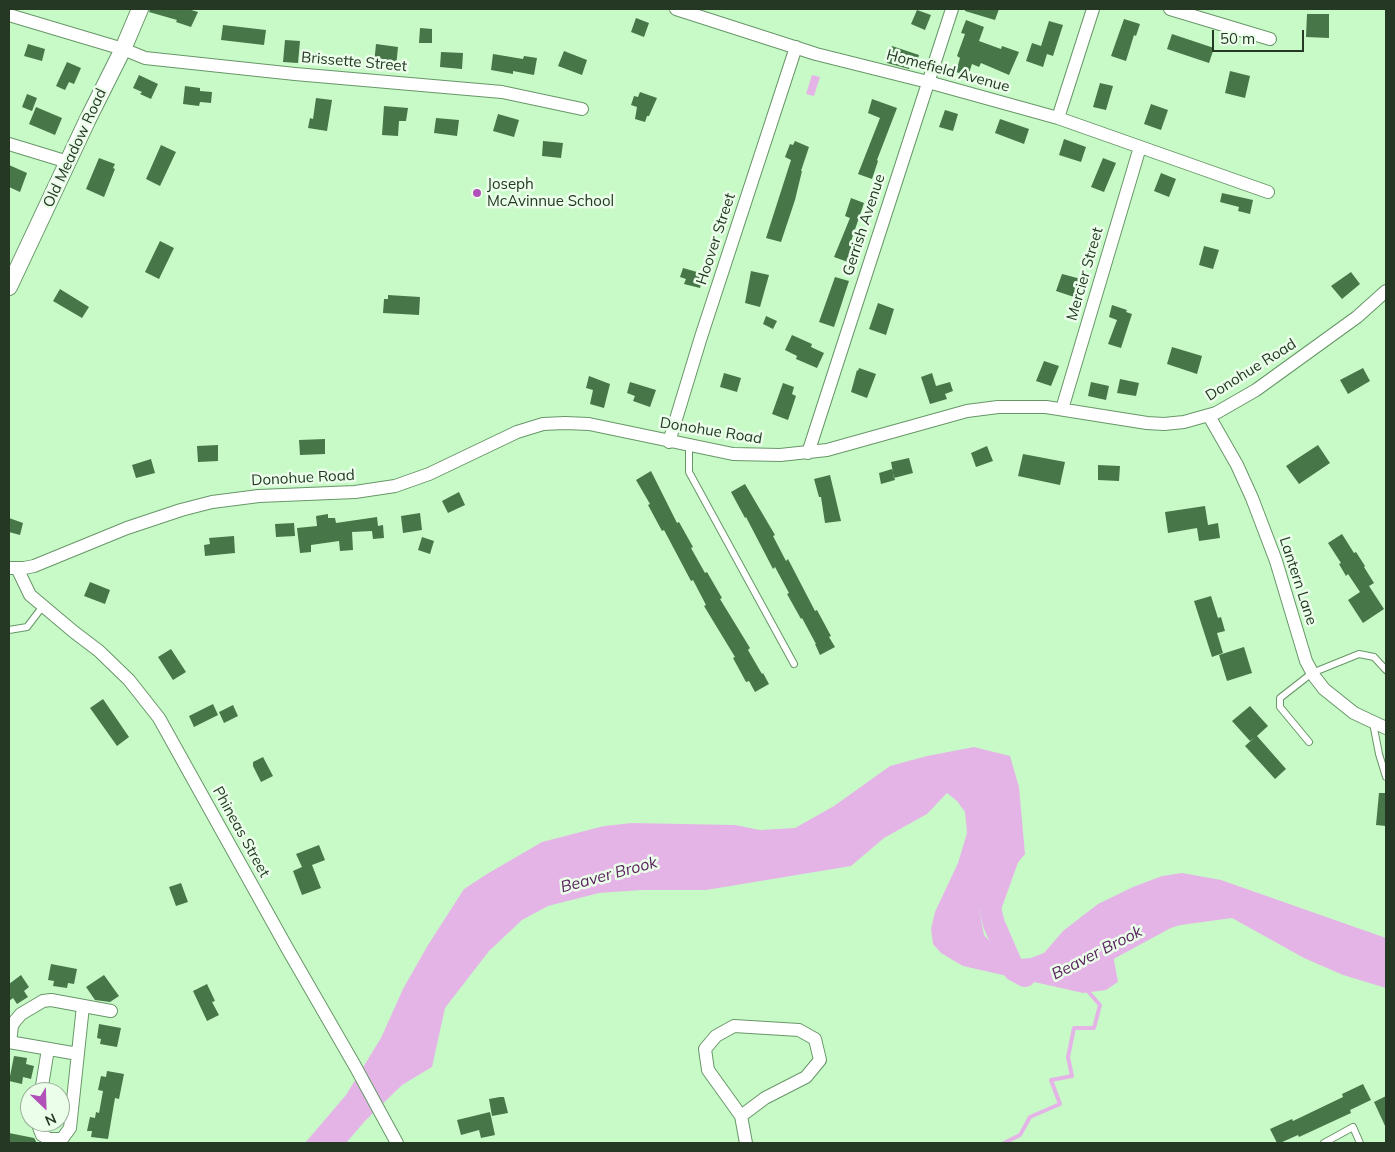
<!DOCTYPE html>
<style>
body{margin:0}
#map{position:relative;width:1395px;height:1152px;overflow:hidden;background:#c8fac8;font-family:Mulish,sans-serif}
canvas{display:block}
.frame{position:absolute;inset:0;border:10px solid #243824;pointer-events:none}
.north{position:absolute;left:20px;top:1082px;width:50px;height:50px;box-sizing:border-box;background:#eafeea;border:1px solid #9baf9b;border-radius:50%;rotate:156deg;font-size:14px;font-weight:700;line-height:20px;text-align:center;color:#243824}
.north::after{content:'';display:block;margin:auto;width:18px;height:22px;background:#b150b8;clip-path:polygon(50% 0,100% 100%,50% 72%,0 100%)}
.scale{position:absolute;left:1212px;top:30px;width:92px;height:22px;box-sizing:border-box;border:2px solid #243824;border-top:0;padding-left:6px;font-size:15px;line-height:18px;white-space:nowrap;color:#243824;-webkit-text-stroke:4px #eafeea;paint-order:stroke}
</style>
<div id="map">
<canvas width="1395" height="1152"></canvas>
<div class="frame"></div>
<div class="north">N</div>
<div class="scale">50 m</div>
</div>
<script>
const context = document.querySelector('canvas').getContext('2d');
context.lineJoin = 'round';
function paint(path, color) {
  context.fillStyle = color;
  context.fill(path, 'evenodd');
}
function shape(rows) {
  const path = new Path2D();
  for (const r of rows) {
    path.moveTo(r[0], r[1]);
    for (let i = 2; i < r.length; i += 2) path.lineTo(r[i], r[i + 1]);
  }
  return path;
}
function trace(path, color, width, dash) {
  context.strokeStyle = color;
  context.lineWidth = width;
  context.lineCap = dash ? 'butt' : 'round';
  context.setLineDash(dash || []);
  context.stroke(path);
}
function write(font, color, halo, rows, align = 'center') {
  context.font = font + ' Mulish,sans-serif';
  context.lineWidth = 5;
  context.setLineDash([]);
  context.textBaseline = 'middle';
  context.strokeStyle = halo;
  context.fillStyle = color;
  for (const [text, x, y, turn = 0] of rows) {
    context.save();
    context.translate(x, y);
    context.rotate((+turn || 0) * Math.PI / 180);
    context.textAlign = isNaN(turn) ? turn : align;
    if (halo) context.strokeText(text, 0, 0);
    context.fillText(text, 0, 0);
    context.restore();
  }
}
const water = shape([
 [812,75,820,77,814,96,806,94],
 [974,747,1010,756,1019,787,1025,854,979,909,984,935,994,946,1007,955,1019,959,1031,958,1044,953,1063,931,1098,904,1133,887,1162,876,1182,873,1221,880,1386,938,1386,988,1343,975,1304,958,1232,918,1166,927,1137,925,1121,934,1112,949,1118,982,1106,990,1083,993,963,966,941,953,933,944,931,929,935,912,958,863,967,833,965,812,957,801,947,793,927,814,884,838,851,866,706,890,642,890,599,893,548,906,522,920,489,951,445,1008,432,1067,402,1085,365,1121,346,1143,305,1143,346,1095,381,1038,403,989,428,945,464,889,487,874,542,842,604,826,632,823,735,825,760,830,795,828,834,806,890,766,927,756]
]);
const stream = shape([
 [1004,1143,1020,1135,1030,1117,1060,1104,1051,1080,1072,1076,1068,1057,1074,1028,1094,1028,1100,1005,1086,989]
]);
const river = shape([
 [1009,855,990,908,994,924,1014,970,1025,976],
 [1086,960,1107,950,1166,918,1178,914]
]);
const building = shape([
 [150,9,188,9,198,12,191,27,176,22,177,20,149,12],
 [965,9,999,9,995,20,965,11],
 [917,10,931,15,925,30,911,24],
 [1307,14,1329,14,1329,38,1306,37],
 [636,18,649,23,644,37,631,32],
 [1124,19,1140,24,1136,36,1134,35,1126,61,1111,56],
 [966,20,984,27,979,41,1001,49,1002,46,1019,52,1009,75,981,63,979,67,972,64,968,76,956,72,960,58,957,56,965,34,961,33],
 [1049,21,1063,25,1053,56,1047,54,1043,67,1026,61,1032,43,1041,46],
 [223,25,266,30,264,45,221,40],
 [420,28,432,29,432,43,419,43],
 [1172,34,1214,48,1209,63,1167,49],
 [285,40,300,41,298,63,283,62],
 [28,44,45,49,42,61,24,56],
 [376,44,398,47,396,67,374,64],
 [892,46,919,55,915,68,910,66,909,69,887,63],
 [564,51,587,60,582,75,558,66],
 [441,52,463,53,462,69,440,67],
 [493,54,523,59,524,56,537,58,534,75,513,71,513,74,491,70],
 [67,62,81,68,74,84,69,82,65,90,56,86],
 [1230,71,1250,76,1245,98,1225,93],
 [139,75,158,84,151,99,140,94,142,92,133,88],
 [1100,83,1113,86,1106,110,1093,107],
 [185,86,200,88,200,91,212,92,211,103,200,102,199,106,183,104],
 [640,92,657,98,649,116,647,116,645,122,635,119,637,107,631,105,634,96,638,97],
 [27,94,37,98,32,111,22,107],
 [316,98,332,100,327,131,308,128,310,118,313,119],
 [872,99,897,108,877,160,878,161,872,179,858,174,880,118,868,113],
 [1151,104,1168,110,1161,130,1144,124],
 [384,106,408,108,406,121,399,121,398,136,382,135],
 [36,107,62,118,55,135,29,124],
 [945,110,958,114,953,131,939,127],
 [498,114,519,120,514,137,493,131],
 [436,118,459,120,457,136,434,133],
 [1000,119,1029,129,1024,144,995,133],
 [1064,139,1086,147,1081,162,1059,155],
 [543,141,563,143,561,158,542,156],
 [795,141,809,147,801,171,802,171,795,200,781,242,766,238,791,160,785,157,790,144,793,145],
 [161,145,176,152,160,186,146,179],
 [99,158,115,164,113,168,115,169,104,197,86,189],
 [1103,158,1116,163,1104,192,1091,187],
 [9,165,27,173,20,192,9,187],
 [1161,173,1176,179,1169,197,1154,191],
 [1222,193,1253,200,1250,214,1238,211,1239,207,1220,202],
 [851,198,864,203,850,244,855,246,848,262,834,257,850,218,845,216],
 [160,241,174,248,159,279,145,272],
 [1204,246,1219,250,1213,269,1199,265],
 [683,268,704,274,700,288,684,284,686,279,680,277],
 [751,271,769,275,760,307,745,303],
 [1351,272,1360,284,1342,299,1331,286],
 [1062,274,1081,279,1074,297,1056,291],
 [835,277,849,281,834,327,819,322],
 [60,289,89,307,82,318,53,301],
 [388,295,420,297,419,315,383,313,384,299,388,299],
 [878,303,894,309,886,335,869,329],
 [1112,305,1127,310,1126,312,1132,314,1121,348,1108,344,1117,320,1109,317],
 [766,316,777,321,773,329,763,324],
 [792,335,812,344,811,347,824,353,817,368,796,359,797,356,785,350],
 [1172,347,1202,356,1197,374,1167,364],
 [1044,361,1059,366,1051,386,1036,381],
 [859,368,876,374,867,398,851,392,857,370,858,371],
 [1363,368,1370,381,1348,394,1340,380],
 [724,373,741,378,737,392,720,387],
 [932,373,936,386,950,382,953,391,945,394,947,399,930,404,921,377],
 [589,376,610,384,604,408,590,404,593,390,586,388],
 [1120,379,1139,383,1136,396,1117,393],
 [630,382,656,390,650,407,633,401,635,396,627,393],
 [1091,382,1109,386,1106,400,1088,396],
 [783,383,794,387,792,394,796,396,788,420,772,414],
 [325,439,325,454,300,455,299,440],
 [218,445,218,461,198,462,197,446],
 [1318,445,1330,463,1299,484,1286,466],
 [987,446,993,461,976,467,971,453],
 [1023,454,1065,462,1060,485,1018,476],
 [909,458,913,473,894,478,891,462],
 [151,459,155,473,136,478,132,465],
 [1098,465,1120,466,1119,481,1098,480],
 [892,469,895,480,881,484,879,473],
 [651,471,677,523,679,522,693,547,691,548,705,573,707,572,722,598,720,599,750,648,748,650,762,674,763,673,769,684,755,692,749,681,746,682,733,658,735,657,704,606,706,605,693,580,691,581,664,530,662,531,648,505,650,504,636,480],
 [830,475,841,521,825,523,821,497,819,497,814,479],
 [745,484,775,535,773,536,786,561,788,559,815,611,817,610,831,636,829,637,835,647,820,655,815,644,816,644,802,618,801,619,787,594,789,593,775,567,773,569,746,517,745,518,731,492],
 [459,492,465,505,448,513,442,501],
 [1205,506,1208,525,1218,523,1220,538,1199,541,1197,528,1168,533,1165,512],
 [420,513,422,530,403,533,401,516],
 [328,514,328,518,335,518,336,523,377,517,378,526,383,525,384,538,373,539,372,531,352,532,353,550,340,551,339,541,311,545,311,552,300,553,297,528,317,526,316,516],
 [9,518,23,523,20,535,9,532],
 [294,523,295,536,276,537,275,524],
 [1342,534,1354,553,1356,552,1365,566,1364,567,1374,583,1369,586,1384,609,1363,623,1348,600,1360,592,1348,574,1346,576,1339,564,1341,563,1328,543],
 [234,536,235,553,205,556,204,545,210,544,209,538],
 [422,537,434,541,430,554,418,550],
 [90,582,110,590,105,604,84,596],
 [1211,596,1218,618,1221,617,1225,631,1217,633,1223,653,1212,657,1194,601],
 [1244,647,1252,673,1227,681,1219,655],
 [171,649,186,672,173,680,158,657],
 [103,699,129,737,117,746,90,708],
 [213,704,218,715,194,727,189,716],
 [233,705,238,716,224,723,219,712],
 [1250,706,1268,726,1257,736,1286,769,1275,779,1245,746,1255,737,1250,741,1232,721],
 [263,757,273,776,261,782,253,766,253,762],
 [1379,793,1386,793,1386,826,1376,825],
 [319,845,325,860,312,865,321,888,302,895,293,871,302,867,296,854],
 [181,883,188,902,176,906,169,887],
 [51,964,77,969,74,984,68,983,67,988,53,986,54,981,48,980],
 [21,975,29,987,24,991,28,997,17,1004,13,998,9,1001,9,984],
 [104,975,119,996,110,1002,95,1000,86,987],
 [207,984,215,1001,212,1002,219,1015,207,1021,193,991],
 [99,1024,121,1028,117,1047,100,1044,101,1039,97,1038],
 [14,1056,27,1058,26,1064,34,1066,31,1079,23,1077,22,1084,9,1081],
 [107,1071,124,1074,119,1099,115,1098,108,1139,91,1137,92,1131,87,1131,90,1117,95,1118,96,1112,99,1113,103,1091,98,1090,101,1076,106,1077],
 [1363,1084,1371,1100,1350,1110,1351,1113,1299,1137,1298,1135,1280,1143,1277,1143,1270,1129,1292,1119,1293,1121,1343,1097,1342,1094],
 [1386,1096,1386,1128,1374,1102],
 [500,1097,504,1097,508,1113,492,1116,489,1099],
 [490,1112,495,1135,481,1138,479,1130,461,1135,457,1120],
 [9,1133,34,1138,37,1143,9,1143]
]);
const service = shape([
 [689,445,689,472,794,664],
 [9,630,27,627,43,606],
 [1373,723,1379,754,1386,777],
 [1309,742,1280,707,1280,698,1312,673,1359,654,1374,657,1386,670],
 [1324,1143,1353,1127,1360,1143]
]);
const minor = shape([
 [676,9,816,54,928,82,1058,118,1268,192],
 [1170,9,1270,39],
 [9,15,123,49,145,58,295,74,502,92,582,109],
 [1058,118,1093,9],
 [9,144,68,162],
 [1062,409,1140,147],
 [1209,416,1237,465,1252,498,1276,561,1306,661,1314,676,1324,689,1354,713,1386,728],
 [669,442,701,337,796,47],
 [808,453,952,9],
 [9,568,24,568,34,566,127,528,181,510,212,502,259,496,355,492,395,486,429,474,517,432,543,424,565,423,589,424,733,454,780,455,827,450,967,411,998,407,1046,407,1147,423,1164,424,1184,422,1216,413,1256,390,1357,317,1386,291],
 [17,568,30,595,74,632,99,651,129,680,159,718,287,948,355,1066,397,1143],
 [9,1042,78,1054],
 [10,1042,12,1026,15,1021,21,1014,43,1001,51,1000,111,1011],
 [41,1092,48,1049],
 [741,1116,765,1098,806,1077,820,1060,815,1039,799,1030,734,1026,716,1036,705,1049,708,1070,741,1116,746,1143],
 [37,1122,42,1135,49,1139,62,1139,70,1128,83,1006]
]);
const tertiary = shape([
 [9,287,87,121,123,49,140,9]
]);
const markers = [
 [477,193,5,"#b150b8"]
];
const streetNames = [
 ["Brissette Street",354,62,5],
 ["Homefield Avenue",948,71,15],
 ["Old Meadow Road",75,148,-65],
 ["Gerrish Avenue",864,225,-72],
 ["Hoover Street",716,239,-72],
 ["Mercier Street",1085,274,-74],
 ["Donohue Road",1251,370,-32],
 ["Donohue Road",711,431,9],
 ["Donohue Road",303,478,-3],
 ["Lantern Lane",1298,581,72],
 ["Phineas Street",241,832,61]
];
const poiNames = [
 ["Joseph",487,184],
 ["McAvinnue School",487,201]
];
const waterNames = [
 ["Beaver Brook",609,875,-15],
 ["Beaver Brook",1097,953,-27]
];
paint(water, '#e5b4e7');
trace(stream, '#e5b4e7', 4);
trace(river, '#e5b4e7', 22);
paint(building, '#477648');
trace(service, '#689668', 8);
trace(minor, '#689668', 14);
trace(tertiary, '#689668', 18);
trace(service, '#fff', 6);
trace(minor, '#fff', 12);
trace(tertiary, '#fff', 16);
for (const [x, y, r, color] of markers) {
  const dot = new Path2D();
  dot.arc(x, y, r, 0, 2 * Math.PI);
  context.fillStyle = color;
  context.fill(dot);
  trace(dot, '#eafeea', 2);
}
write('15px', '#243824', '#eafeea', streetNames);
write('15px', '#243824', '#eafeea', poiNames, 'left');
write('italic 16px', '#5b225f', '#eafeea', waterNames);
</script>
